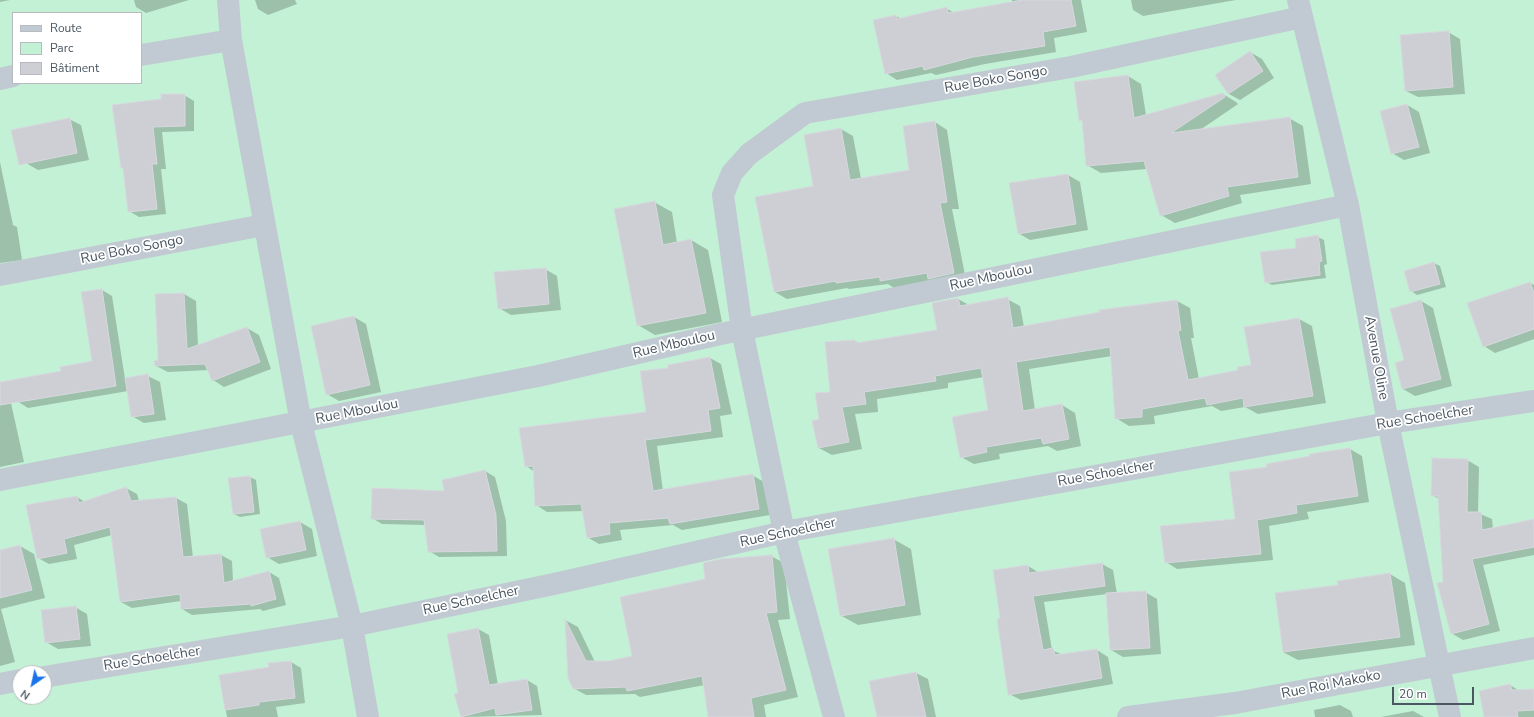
<!DOCTYPE html>
<meta charset="utf-8">
<style>
body{margin:0}
#map{position:relative;width:1534px;height:717px;overflow:hidden;background:#f5f3f3;font-family:"Nunito Sans",sans-serif}
canvas{display:block}
.legend{position:absolute;left:12px;top:12px;width:130px;height:72px;box-sizing:border-box;background:#fff;border:1px solid #b7bbc0;margin:0;padding:5px 7px;list-style:none;font-size:12px;color:#4a5661}
.legend li{display:flex;align-items:center;gap:8px;height:20px}
.legend b{width:20px;border:1px solid #b7bbc0}
.north{position:absolute;left:12px;top:665px;width:40px;height:40px;box-sizing:border-box;background:#fff;border:1px solid #b7bbc0;border-radius:50%;rotate:214deg;font-size:11px;font-weight:700;line-height:16px;text-align:center;color:#4a5661}
.north::after{content:'';display:block;margin:auto;width:14px;height:18px;background:#1a73e8;clip-path:polygon(50% 0,100% 100%,50% 72%,0 100%)}
.scale{position:absolute;left:1392px;top:687px;width:82px;height:18px;box-sizing:border-box;border:2px solid #4a5661;border-top:0;padding-left:5px;font-size:12px;line-height:14px;white-space:nowrap;color:#4a5661;-webkit-text-stroke:3px #fff;paint-order:stroke}
</style>
<div id="map">
<canvas width="1534" height="717"></canvas>
<ul class="legend">
<li><b style="height:5px;background:#c1cad2"></b>Route</li>
<li><b style="height:11px;background:#c3f1d5"></b>Parc</li>
<li><b style="height:11px;background:#cdcfd5"></b>Bâtiment</li>
</ul>
<div class="north">N</div>
<div class="scale">20 m</div>
</div>
<script>
const context = document.querySelector('canvas').getContext('2d');
context.lineJoin = 'round';
function paint(path, color) {
  context.fillStyle = color;
  context.fill(path, 'evenodd');
}
function shape(rows) {
  const path = new Path2D();
  for (const r of rows) {
    path.moveTo(r[0], r[1]);
    for (let i = 2; i < r.length; i += 2) path.lineTo(r[i], r[i + 1]);
  }
  return path;
}
function trace(path, color, width, dash) {
  context.strokeStyle = color;
  context.lineWidth = width;
  context.lineCap = dash ? 'butt' : 'round';
  context.setLineDash(dash || []);
  context.stroke(path);
}
function write(font, color, halo, rows, align = 'center') {
  context.font = font + ' "Nunito Sans",sans-serif';
  context.lineWidth = 3.5;
  context.setLineDash([]);
  context.textBaseline = 'middle';
  context.strokeStyle = halo;
  context.fillStyle = color;
  for (const [text, x, y, turn = 0] of rows) {
    context.save();
    context.translate(x, y);
    context.rotate((+turn || 0) * Math.PI / 180);
    context.textAlign = isNaN(turn) ? turn : align;
    if (halo) context.strokeText(text, 0, 0);
    context.fillText(text, 0, 0);
    context.restore();
  }
}
const green = shape([
 [0,0,1534,0,1534,717,0,717],
 [13,13,141,13,141,83,13,83],
 [20,673,44,673,44,697,20,697]
]);
const shadow = shape([
 [0,0,10,0,0,2],
 [134,0,189,0,146,13,136,7],
 [255,0,295,0,297,4,268,15,258,9],
 [1012,0,1081,0,1087,32,1054,38,1056,52,985,64,936,75,931,73,897,80,886,73,896,16,902,19,946,8,954,13,1012,3],
 [1131,0,1236,0,1143,16,1133,10],
 [1448,32,1460,39,1465,94,1418,97,1406,91],
 [1250,52,1262,59,1274,78,1240,100,1229,94,1216,75],
 [1128,76,1141,84,1146,115,1223,94,1236,102,1238,104,1200,130,1289,118,1303,126,1311,184,1240,195,1242,203,1175,223,1161,215,1147,169,1101,173,1087,165,1083,122,1080,120],
 [184,95,194,101,194,131,162,132,166,169,161,169,166,214,139,217,129,211,124,169,122,168,163,100],
 [1407,105,1419,112,1430,153,1404,160,1392,153],
 [69,119,81,125,89,160,38,170,26,163],
 [935,122,947,130,959,209,952,209,966,280,894,288,888,284,849,289,847,288,787,299,775,292,814,187,841,129,853,136,861,179,910,171],
 [0,162,13,225,17,227,22,260,0,263],
 [1068,175,1080,182,1088,230,1030,240,1018,233],
 [654,202,672,212,677,243,691,240,708,250,722,322,655,335,638,325],
 [1318,237,1324,240,1327,264,1324,265,1326,278,1272,285,1266,282,1297,249],
 [1434,263,1440,266,1446,287,1417,295,1411,291],
 [545,269,557,276,561,310,511,315,499,308],
 [1530,283,1534,285,1534,339,1495,353,1484,346],
 [102,290,112,296,125,379,148,376,160,382,166,420,144,423,132,416,128,391,28,408,17,401,62,372,93,362],
 [184,294,196,301,198,346,247,328,259,335,271,369,224,387,213,380,209,370,168,372,156,366,159,360,156,295],
 [958,299,969,305,1007,299,1020,306,1024,327,1177,301,1190,308,1194,338,1191,338,1199,379,1239,370,1252,366,1299,319,1312,326,1326,403,1258,414,1245,407,1221,411,1212,406,1154,416,1155,424,1129,426,1116,418,1112,356,1029,369,1035,410,1062,405,1075,413,1081,446,1057,451,1048,446,999,454,1000,459,974,464,961,457,989,411,984,377,948,383,948,388,877,399,878,412,855,414,862,449,832,455,819,448,820,420,855,341,859,343,938,330],
 [1421,301,1433,308,1452,386,1415,396,1403,389,1396,363,1405,361],
 [354,317,366,324,381,392,339,401,327,394],
 [710,358,721,364,732,414,720,416,723,437,657,446,663,491,752,475,764,482,770,515,682,530,673,525,620,530,622,540,599,544,587,537,583,511,547,512,536,505,535,472,526,466,647,413,669,369],
 [0,397,11,403,24,462,0,467],
 [1350,449,1362,456,1369,502,1307,512,1309,519,1269,526,1273,560,1177,569,1166,562,1236,520,1268,468],
 [1467,460,1479,467,1478,513,1492,519,1493,529,1534,520,1534,555,1483,565,1500,631,1463,640,1451,633,1445,582,1439,499,1432,495],
 [485,471,495,477,506,521,507,556,439,557,429,551,426,525,382,524,372,518,446,492],
 [250,477,256,480,260,514,240,517,234,514],
 [126,488,137,494,139,501,176,498,187,504,193,558,221,555,232,561,233,581,269,572,279,578,286,605,263,611,260,609,192,615,182,609,181,601,132,608,121,602,112,535,74,545,77,559,49,564,38,558,77,497,85,502],
 [300,522,312,529,317,556,279,564,267,557],
 [893,539,911,549,921,615,858,625,840,615],
 [20,546,34,554,45,598,1,609,15,662,0,666,0,551],
 [771,556,784,563,790,619,778,620,798,697,764,705,766,717,709,717,705,685,640,697,635,694,586,695,573,688,569,678,567,621,578,627,595,662,609,662,634,657,706,580],
 [1102,564,1113,570,1117,594,1145,592,1157,599,1161,654,1123,657,1111,650,1107,594,1044,602,1052,650,1063,655,1097,650,1108,657,1113,684,1021,700,1009,694,1002,619,1028,566,1038,572],
 [1390,574,1405,583,1415,645,1298,660,1283,652],
 [75,607,87,614,91,646,58,649,46,642],
 [478,629,489,635,498,685,527,680,537,686,542,715,463,717,456,695,459,694],
 [291,662,301,668,305,703,276,707,278,717,227,717,220,676,270,668],
 [916,673,928,679,936,717,878,717],
 [1510,685,1518,690,1534,690,1534,717,1485,717],
 [1340,705,1351,711,1353,717,1315,717,1314,710],
 [1413,711,1424,717,1381,717]
]);
const building = shape([
 [1022,0,1071,0,1076,26,1043,32,1045,46,973,57,924,70,923,66,885,74,873,20,896,15,897,19,947,7,948,13,1022,0],
 [1449,31,1453,87,1405,91,1400,35,1449,31],
 [1250,51,1263,71,1228,94,1215,75,1250,51],
 [1128,75,1134,118,1223,93,1225,97,1171,133,1290,117,1298,177,1227,187,1229,196,1160,216,1144,161,1086,166,1082,120,1079,121,1074,82,1128,75],
 [161,94,185,94,185,126,153,127,157,164,152,164,157,209,128,212,123,168,121,168,112,105,161,99,161,94],
 [1407,104,1419,147,1391,154,1380,111,1407,104],
 [70,118,77,153,19,165,11,130,70,118],
 [935,121,947,202,940,203,954,273,928,279,927,273,880,281,880,277,836,283,836,281,774,292,755,197,813,186,804,135,841,128,850,180,909,170,903,126,935,121],
 [1068,174,1076,224,1018,234,1009,183,1068,174],
 [655,201,663,245,691,239,706,313,637,326,614,209,655,201],
 [1318,235,1322,261,1319,262,1320,275,1265,283,1260,252,1296,248,1295,239,1318,235],
 [1434,262,1440,284,1410,292,1404,271,1434,262],
 [546,268,549,304,498,309,494,272,546,268],
 [1530,282,1534,293,1534,329,1483,347,1467,303,1530,282],
 [102,289,116,386,0,405,0,382,61,371,60,367,92,361,81,292,102,289],
 [184,293,187,349,247,327,260,362,212,381,205,364,155,366,154,361,158,360,155,294,184,293],
 [1008,297,1013,328,1100,312,1099,310,1177,300,1181,330,1178,331,1188,380,1238,370,1237,367,1251,365,1244,327,1299,318,1313,396,1244,407,1243,398,1207,405,1205,398,1142,409,1142,417,1115,419,1110,347,1016,362,1023,411,1062,404,1069,439,1043,444,1041,438,986,447,987,452,960,458,952,417,988,410,981,368,935,376,936,381,864,392,866,404,842,407,849,442,818,448,812,421,819,419,815,393,830,392,825,342,855,340,856,343,937,330,932,303,958,298,960,306,1008,297],
 [1421,300,1441,379,1402,389,1395,363,1404,360,1390,309,1421,300],
 [354,316,370,385,326,395,311,326,354,316],
 [710,357,720,408,708,410,711,431,645,440,653,491,753,474,759,509,670,524,668,518,609,523,610,534,587,538,581,504,535,506,533,466,525,467,519,428,646,412,640,371,668,368,668,365,710,357],
 [148,374,154,414,131,417,125,378,148,374],
 [1350,448,1358,496,1296,505,1297,513,1257,520,1261,554,1165,563,1160,526,1235,519,1229,472,1267,467,1266,464,1310,456,1309,454,1350,448],
 [1432,458,1468,459,1467,512,1481,512,1482,530,1534,519,1534,547,1472,559,1489,624,1451,634,1437,583,1443,582,1438,496,1431,496,1432,458],
 [485,470,496,515,497,551,428,552,424,520,371,519,372,488,444,491,442,480,485,470],
 [250,476,254,512,233,514,228,478,250,476],
 [126,487,131,501,176,497,183,557,221,554,224,583,269,571,276,599,251,606,251,604,181,609,180,594,120,602,110,527,64,539,67,553,37,559,26,505,77,496,79,503,126,487],
 [300,521,306,550,266,558,260,529,300,521],
 [894,538,905,605,840,616,828,549,894,538],
 [20,545,32,590,0,598,0,550,20,545],
 [772,555,777,612,766,613,786,690,751,698,754,717,708,717,702,676,627,691,626,687,573,689,568,678,565,619,586,661,609,661,632,656,620,597,705,579,703,563,720,559,772,555],
 [1102,563,1105,586,1033,596,1043,650,1053,648,1055,655,1097,649,1102,678,1008,695,997,619,1000,618,993,570,1028,565,1029,573,1102,563],
 [1390,573,1400,637,1283,652,1275,593,1338,585,1337,581,1390,573],
 [1146,591,1150,648,1110,650,1106,593,1146,591],
 [76,606,80,639,45,643,41,610,76,606],
 [478,628,489,685,527,679,532,710,496,715,495,708,461,717,454,694,458,693,447,634,478,628],
 [291,661,295,698,259,702,259,705,225,710,219,675,269,667,268,663,291,661],
 [916,672,926,717,877,717,869,681,916,672],
 [1510,684,1512,690,1534,689,1534,710,1517,711,1518,717,1484,717,1479,691,1510,684]
]);
const minor = shape([
 [228,0,231,40,301,423,352,626,368,717],
 [1298,0,1348,205,1388,423,1450,717],
 [141,55,231,40],
 [0,79,13,76],
 [0,275,264,225],
 [0,480,538,376,716,335,1348,205],
 [44,677,352,626,554,584,784,532,1388,423,1534,401],
 [0,684,20,680],
 [834,717,784,532,742,330,723,195,732,173,749,154,805,113,1071,67,1302,17],
 [1128,717,1235,703,1534,648]
]);
const streetNames = [
 ["Rue Boko Songo",996,80,-10],
 ["Rue Boko Songo",132,250,-11],
 ["Rue Mboulou",991,278,-12],
 ["Rue Mboulou",674,345,-13],
 ["Avenue Oline",1376,358,80],
 ["Rue Mboulou",357,412,-11],
 ["Rue Schoelcher",1425,418,-9],
 ["Rue Schoelcher",1106,474,-10],
 ["Rue Schoelcher",788,533,-12],
 ["Rue Schoelcher",471,601,-12],
 ["Rue Schoelcher",152,659,-9],
 ["Rue Roi Makoko",1331,685,-11]
];
paint(green, '#c3f1d5');
paint(shadow, '#0003');
paint(building, '#cdcfd5');
trace(building, '#d7d9de', 1);
trace(minor, '#c1cad2', 22);
write('14px', '#4a5661', '#fff', streetNames);
</script>
